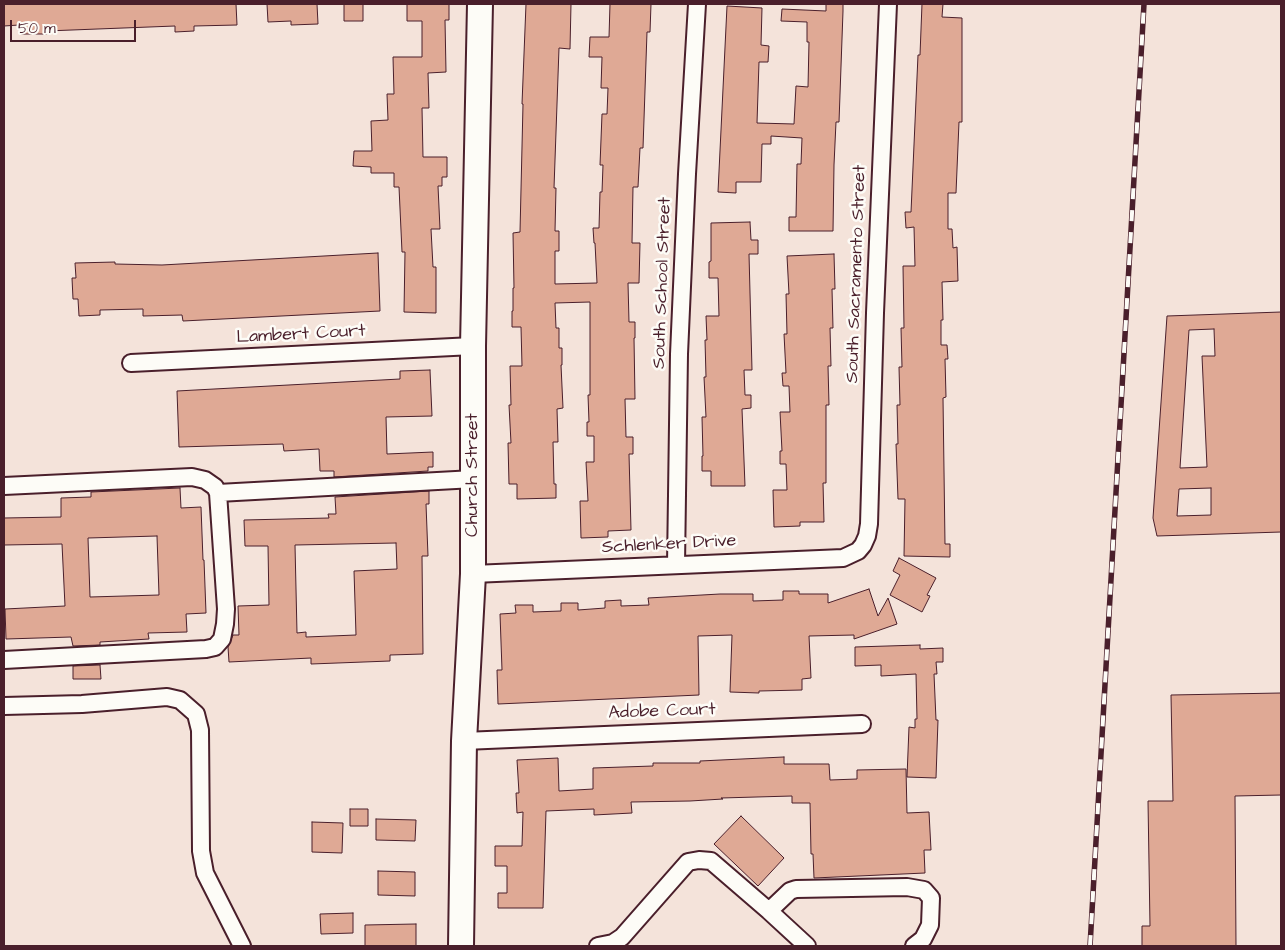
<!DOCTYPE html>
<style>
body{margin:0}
#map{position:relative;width:1285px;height:950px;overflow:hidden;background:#f4e3da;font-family:"Architects Daughter",sans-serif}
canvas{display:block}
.frame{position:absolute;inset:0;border:5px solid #4a1f2b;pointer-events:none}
.scale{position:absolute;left:10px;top:20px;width:126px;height:22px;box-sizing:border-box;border:2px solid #4a1f2b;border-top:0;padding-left:6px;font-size:15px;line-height:18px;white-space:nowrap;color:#4a1f2b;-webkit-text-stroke:4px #fdfcf7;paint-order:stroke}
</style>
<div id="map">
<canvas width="1285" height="950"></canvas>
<div class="frame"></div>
<div class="scale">50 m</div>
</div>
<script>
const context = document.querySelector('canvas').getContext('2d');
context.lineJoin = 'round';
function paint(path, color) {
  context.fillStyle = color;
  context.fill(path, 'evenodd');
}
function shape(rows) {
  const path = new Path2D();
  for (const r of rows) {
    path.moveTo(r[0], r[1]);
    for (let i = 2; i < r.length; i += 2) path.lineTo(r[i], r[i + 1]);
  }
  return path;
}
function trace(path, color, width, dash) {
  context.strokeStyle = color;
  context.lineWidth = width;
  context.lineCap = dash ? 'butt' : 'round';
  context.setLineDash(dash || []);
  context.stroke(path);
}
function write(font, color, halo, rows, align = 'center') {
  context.font = font + ' "Architects Daughter",sans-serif';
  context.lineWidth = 5;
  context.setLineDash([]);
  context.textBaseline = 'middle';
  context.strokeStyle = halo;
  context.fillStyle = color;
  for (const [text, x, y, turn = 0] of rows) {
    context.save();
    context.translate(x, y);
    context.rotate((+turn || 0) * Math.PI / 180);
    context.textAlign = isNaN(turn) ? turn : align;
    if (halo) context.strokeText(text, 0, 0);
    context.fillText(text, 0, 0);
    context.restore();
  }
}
const building = shape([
 [4,4,236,4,237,25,194,26,194,31,175,32,175,26,46,31,47,34,20,34,19,25,4,26,4,4],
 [267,4,317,4,318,24,291,25,291,21,268,22,267,4],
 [344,4,363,4,363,21,344,21,344,4],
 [407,4,449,4,449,20,445,20,446,72,428,73,429,108,422,108,423,157,447,157,447,177,442,177,442,186,438,186,440,229,431,229,433,267,436,267,436,313,404,312,405,252,402,252,399,187,394,187,394,173,371,173,371,167,353,166,354,151,372,151,371,121,388,120,387,94,394,94,393,57,422,57,422,21,407,21,407,4],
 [526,4,571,4,570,49,559,48,554,188,556,188,555,231,559,231,559,251,555,251,555,284,597,283,595,243,594,243,593,228,599,228,600,192,602,192,603,165,600,165,602,114,607,114,608,88,601,88,602,57,589,57,590,37,609,37,610,4,651,4,650,32,647,32,643,148,640,148,638,187,633,187,632,243,640,243,639,283,628,283,629,322,635,322,635,338,634,338,635,399,625,399,626,437,633,437,633,454,629,454,631,530,608,531,608,537,581,538,580,501,588,501,586,462,594,462,594,436,587,436,587,422,589,422,588,395,590,395,590,302,555,303,556,328,559,328,559,348,562,348,562,365,561,365,563,408,557,409,558,442,553,442,554,484,556,484,556,498,517,499,517,484,509,484,508,443,511,443,509,405,511,405,510,366,522,366,521,327,512,327,512,311,513,311,513,288,514,288,513,233,520,232,523,104,522,104,526,4],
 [826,4,843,4,843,11,839,122,836,122,834,165,833,231,789,231,789,217,796,217,797,164,801,164,802,138,771,136,771,144,762,144,761,182,736,182,736,193,718,192,727,6,762,8,761,45,769,46,768,62,759,62,757,123,794,124,796,86,808,87,809,42,807,42,807,22,781,21,782,9,826,11,826,4],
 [922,4,943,4,942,17,962,18,962,122,959,122,956,193,948,193,948,229,952,229,953,248,957,247,958,281,942,282,943,320,941,320,941,345,947,345,948,359,945,359,946,397,943,398,945,544,950,544,950,557,904,556,905,499,898,499,896,444,898,444,897,405,900,405,899,367,902,367,901,328,904,328,903,266,915,266,914,227,906,228,905,212,911,212,918,55,920,55,922,4],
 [750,222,751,240,758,240,758,254,749,254,752,370,744,370,745,395,751,395,751,408,742,409,745,486,711,486,711,471,702,471,702,456,703,456,702,417,706,417,704,377,706,377,705,340,707,340,706,316,719,316,718,278,709,278,709,262,711,261,711,223,750,222],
 [378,253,380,311,183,321,182,315,143,316,143,309,100,310,100,315,79,316,78,299,73,299,72,278,76,278,75,263,115,262,115,264,162,265,378,253],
 [834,254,835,289,832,289,833,328,830,328,831,366,828,366,829,405,826,405,826,483,823,483,824,522,800,522,800,526,774,527,773,490,787,490,786,464,780,464,780,451,782,451,780,412,790,412,789,386,783,386,782,373,786,373,784,334,787,334,786,294,789,294,787,256,834,254],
 [1281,312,1281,532,1157,536,1153,518,1167,316,1281,312],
 [1214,329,1215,356,1202,356,1207,467,1180,468,1189,330,1214,329],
 [1211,488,1211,515,1177,516,1179,489,1211,488],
 [430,370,432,416,386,417,387,454,433,452,433,467,428,467,428,471,334,477,334,471,320,471,319,449,284,451,283,444,179,447,177,391,400,379,400,371,430,370],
 [180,488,181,508,201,507,203,560,204,560,206,613,186,614,187,632,148,633,149,639,100,642,100,645,73,646,71,637,6,639,5,609,65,606,62,544,4,545,4,518,61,517,61,498,91,497,91,492,180,488],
 [157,536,159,595,90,597,88,538,157,536],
 [429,491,429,504,426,504,428,556,422,556,423,654,390,655,390,661,311,664,311,658,229,662,228,647,233,635,239,635,238,606,269,605,268,546,245,546,244,520,329,518,328,514,336,514,335,497,429,491],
 [396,543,397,569,354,571,356,635,306,637,306,632,297,633,295,545,396,543],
 [899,558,936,578,927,595,930,596,922,612,890,595,900,575,893,571,899,558],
 [869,589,878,616,888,598,897,624,854,639,854,635,809,636,811,678,802,679,802,690,759,691,759,693,730,692,732,635,698,636,699,695,498,704,497,670,502,670,500,614,516,613,515,605,533,605,533,612,561,611,561,603,578,603,578,610,605,608,605,601,621,600,621,606,649,605,648,598,720,594,753,594,753,601,783,600,783,591,799,591,799,594,828,594,828,603,869,589],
 [920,645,920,649,943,648,943,662,936,662,937,674,934,674,936,720,938,720,936,778,907,777,909,727,915,728,915,719,917,719,916,674,881,676,881,665,855,666,855,647,920,645],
 [100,665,101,679,73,679,73,666,100,665],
 [1281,693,1281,795,1235,796,1236,946,1142,946,1142,926,1150,926,1148,801,1173,801,1171,695,1281,693],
 [784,757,784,764,829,764,830,780,857,779,857,770,906,769,907,813,929,812,931,850,924,850,925,873,814,878,813,854,811,854,810,803,792,803,792,796,721,798,723,799,690,801,631,802,632,813,594,815,594,809,546,811,543,908,498,908,498,893,507,893,507,866,495,866,495,846,522,846,523,812,517,813,516,793,519,793,517,760,558,758,559,791,593,789,593,768,653,766,653,763,700,763,700,761,784,757],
 [350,809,368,809,368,826,350,826,350,809],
 [741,816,784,858,758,886,714,844,741,816],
 [376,819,416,820,415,841,376,840,376,819],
 [312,822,343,823,342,853,312,852,312,822],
 [378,871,415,872,415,896,378,895,378,871],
 [353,913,353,933,321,934,320,914,353,913],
 [416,924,416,946,365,946,365,925,416,924]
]);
const street = shape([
 [131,363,473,346],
 [4,486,192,477,205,480,215,487,218,493],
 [218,493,474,479],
 [676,565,679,354,687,174,697,4],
 [473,574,843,558,858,551,863,545,867,536,869,524,875,313,888,4],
 [4,660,206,649,215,647,222,639,225,624,226,609,218,493],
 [4,706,82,704,167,697,180,700,196,714,200,730,201,851,205,873,242,946],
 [464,741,862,724],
 [598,946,613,943,622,937,688,862,699,860,711,861,769,911],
 [807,946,769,911,790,891,796,889,907,887,924,890,931,898,930,925,923,939,914,946]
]);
const secondary = shape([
 [461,946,464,741,473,574,473,346,480,4]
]);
const rail = shape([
 [1090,946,1144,4]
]);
const streetNames = [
 ["South Sacramento Street",857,274,-88],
 ["South School Street",663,283,-88],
 ["Lambert Court",301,335,-3],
 ["Church Street",473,475,-90],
 ["Schlenker Drive",669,545,-3],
 ["Adobe Court",662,712,-2]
];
paint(building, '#dfa995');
trace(building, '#4a1f2b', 1);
trace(street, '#4a1f2b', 20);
trace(secondary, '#4a1f2b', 28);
trace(street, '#fdfcf7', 16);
trace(secondary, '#fdfcf7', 24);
trace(rail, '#4a1f2b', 5.5);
trace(rail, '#fdfcf7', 4, [11]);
write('18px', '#4a1f2b', '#fdfcf7', streetNames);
</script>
